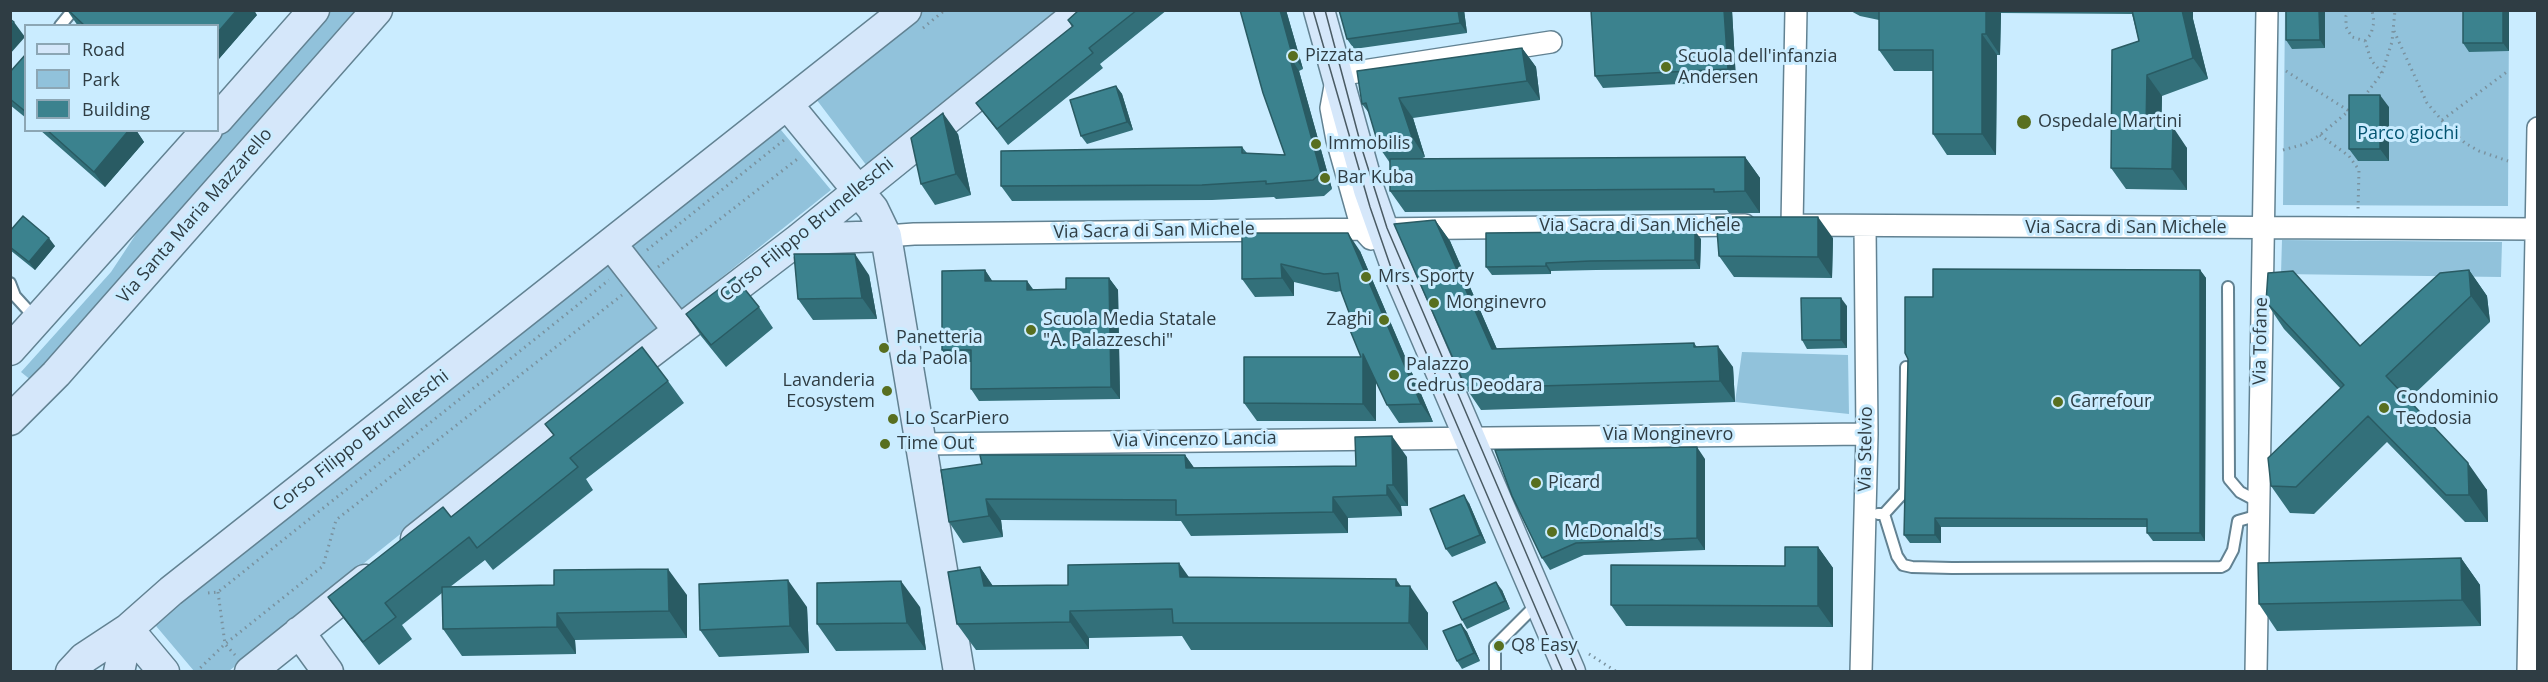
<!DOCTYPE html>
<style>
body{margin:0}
#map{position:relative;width:2548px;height:682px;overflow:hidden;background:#caecff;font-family:"Open Sans",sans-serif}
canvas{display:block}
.frame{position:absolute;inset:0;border:12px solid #2f3d44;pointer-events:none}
.legend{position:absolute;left:24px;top:24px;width:195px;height:108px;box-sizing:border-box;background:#caecff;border:2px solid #8ca6b4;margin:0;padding:8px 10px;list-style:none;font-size:18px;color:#2f3d44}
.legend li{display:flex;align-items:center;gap:12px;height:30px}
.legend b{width:30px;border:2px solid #8ca6b4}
</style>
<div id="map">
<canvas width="2548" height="682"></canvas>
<div class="frame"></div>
<ul class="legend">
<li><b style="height:8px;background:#d5e7fa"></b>Road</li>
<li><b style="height:16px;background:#91c2db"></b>Park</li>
<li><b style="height:16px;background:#3b828e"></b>Building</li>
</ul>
</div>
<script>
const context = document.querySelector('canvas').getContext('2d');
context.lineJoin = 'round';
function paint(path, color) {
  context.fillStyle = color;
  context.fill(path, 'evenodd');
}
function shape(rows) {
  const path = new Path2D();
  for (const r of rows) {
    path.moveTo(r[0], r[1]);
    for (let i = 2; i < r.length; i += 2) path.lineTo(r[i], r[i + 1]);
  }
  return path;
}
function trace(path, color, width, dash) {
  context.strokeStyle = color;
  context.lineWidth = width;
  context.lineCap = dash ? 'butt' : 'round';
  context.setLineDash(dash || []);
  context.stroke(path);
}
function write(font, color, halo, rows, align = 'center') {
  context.font = font + ' "Open Sans",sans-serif';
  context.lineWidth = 6;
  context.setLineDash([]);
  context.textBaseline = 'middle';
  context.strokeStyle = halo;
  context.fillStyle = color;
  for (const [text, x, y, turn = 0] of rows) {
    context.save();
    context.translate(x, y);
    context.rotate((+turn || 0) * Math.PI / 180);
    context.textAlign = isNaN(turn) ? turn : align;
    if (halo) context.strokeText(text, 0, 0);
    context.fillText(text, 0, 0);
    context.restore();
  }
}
const green = shape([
 [330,11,359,11,32,381,21,372,111,272,142,225],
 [919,11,1062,11,867,166,813,95],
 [2285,11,2509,11,2508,206,2283,205],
 [776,124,831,190,229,671,194,671,151,620],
 [2282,240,2502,242,2501,277,2281,274],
 [1742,352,1848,355,1849,414,1735,402]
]);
const path = shape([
 [2349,10,2346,16,2346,27,2352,37,2365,41,2371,60,2382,73],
 [923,28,945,10],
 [2394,31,2427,103,2445,124,2465,143,2479,151,2508,161],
 [2365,41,2371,34,2374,22,2372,10],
 [2286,71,2349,111],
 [2364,97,2382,73,2392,42,2395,10],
 [2442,120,2508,71],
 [2320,135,2349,156,2359,170,2358,209],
 [2283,150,2305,144,2320,135,2350,110],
 [647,250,784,140],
 [658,267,800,157],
 [218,592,225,644,235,655],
 [208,593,218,592,609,280],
 [1589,654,1617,672],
 [196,672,225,644,323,566,336,520,622,295]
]);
const lane = shape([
 [60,26,73,10],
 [10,283,15,296,36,319],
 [2228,287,2229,479,2240,492,2259,502],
 [1878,514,1884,514,1905,491,1906,367],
 [1884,514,1897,556,1903,565,1912,567,1952,568,2221,567,2225,565,2233,550,2238,521,2259,515],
 [1495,672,1495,646,1538,603]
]);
const street = shape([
 [1792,225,1796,10],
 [1797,225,2538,229],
 [886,236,914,234,1745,225],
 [1371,239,1362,229,1337,140,1331,108,1337,75,1551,42],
 [921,444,1867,434],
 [1861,672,1867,434,1865,226],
 [2256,672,2267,10],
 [2528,672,2538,128]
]);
const secondary = shape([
 [1319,10,1369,190,1397,269,1570,672],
 [787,104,873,209,886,236,959,672],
 [218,119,314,10],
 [799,239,886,236],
 [611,244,679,331],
 [10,350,207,130],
 [10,420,56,374,377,10],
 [416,539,646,356,799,239,1082,10],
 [128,629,164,672],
 [299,632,328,672],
 [71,672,84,658,128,629,171,591,906,10],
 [119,672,128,629],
 [250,672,365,580]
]);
const tram = shape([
 [1313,10,1370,207,1397,285,1563,672],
 [1325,10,1362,149,1387,228,1577,672]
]);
const wall = shape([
 [67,10,257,15,218,60,218,26,78,26],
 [1079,10,1167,10,1100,64,1103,68,1008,145,976,103,1072,27,1068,20],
 [1240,10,1286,10,1303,69,1299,71,1332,189,1324,196,1276,199,1274,197,1212,200,1012,201,1001,186,1242,147,1247,153,1285,155],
 [1464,10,1467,33,1354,49,1347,39],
 [1591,10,1732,10,1736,81,1603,88,1595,76],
 [1849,10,2193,10,2193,19,2208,79,2162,96,2161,127,2187,148,2187,190,2126,189,2111,168,2139,41,2132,14,2001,13,2000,55,1997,55,1996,155,1947,155,1933,134,1933,71,1894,71,1879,50,1879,20,1860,16],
 [2286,10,2325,10,2325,48,2292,49,2286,40],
 [2463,10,2509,10,2509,51,2469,52,2463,43],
 [1522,48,1536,67,1540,100,1413,118,1425,157,1420,159,1745,157,1760,178,1760,213,1729,213,1727,210,1405,212,1390,191,1390,163,1379,147,1369,113,1362,104],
 [26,54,26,118,10,105,10,72],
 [1116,86,1122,94,1133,130,1087,144,1081,136],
 [2389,107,2389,161,2358,161,2349,149],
 [40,130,136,130,144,142,105,187],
 [958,134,971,195,935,205,921,184],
 [1435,220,1450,241,1497,349,1694,343,1697,347,1733,367,1735,402,1481,410,1466,388],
 [10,231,55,246,35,270,10,250],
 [1242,233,1360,251,1433,422,1399,423,1387,405,1376,381,1376,421,1257,421,1244,403,1361,357,1350,315,1341,291,1336,292,1294,282,1294,296,1255,297,1242,279],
 [1833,238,1832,278,1734,277,1719,256],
 [1701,239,1700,269,1596,270,1551,271,1551,274,1492,275,1486,267],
 [985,270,992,281,1027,281,1033,289,1066,289,1109,278,1118,290,1120,399,979,401,971,389,971,362,950,362,942,350],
 [2200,270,2206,278,2205,541,2153,541,2147,533,2147,527,1941,527,1941,543,1910,543,1904,535,1933,297],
 [2469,270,2487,296,2490,322,2408,400,2487,490,2488,522,2465,522,2387,442,2314,514,2290,513,2271,486,2341,389,2284,329,2266,302,2360,346],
 [869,275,877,319,813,320,798,299],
 [1847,306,1847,348,1807,349,1802,340],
 [759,307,773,328,726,367,701,336,686,314],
 [668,381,684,403,586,479,593,490,493,570,485,560,450,587,687,595,687,638,575,640,576,654,462,656,443,629,442,593,402,625,412,639,379,665,344,619,328,597,451,517,554,436,545,424],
 [1185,455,1194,468,1356,466,1407,457,1408,506,1401,506,1402,516,1348,518,1348,533,1191,536,1181,521,1001,520,1003,537,963,543,949,522,941,470],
 [1705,459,1705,550,1584,555,1550,570,1542,558],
 [1469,503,1486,543,1452,557,1446,549],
 [1818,547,1833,568,1833,627,1626,626,1611,605,1785,566],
 [2461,558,2480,585,2481,626,2277,631,2259,604],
 [980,567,993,586,1068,585,1189,577,1401,586,1428,613,1428,650,1191,650,1182,636,1089,638,1089,649,976,650,957,624],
 [1502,590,1510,609,1467,629,1462,620],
 [807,607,809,653,719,657,700,630],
 [920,607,926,650,836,651,817,624],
 [1461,624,1467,632,1480,661,1462,669,1457,661]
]);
const shadedWall = shape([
 [237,10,254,10,257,15,218,60,218,32],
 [1280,10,1286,10,1303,69,1292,54],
 [1458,10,1464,10,1467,33,1460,23],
 [1724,10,1732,10,1736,81,1728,69],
 [1986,10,1999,10,2001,13,2000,55,1986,34],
 [2182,10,2193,10,2193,19,2208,79,2193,58],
 [2319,10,2325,10,2325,48,2320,40],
 [2503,10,2509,10,2509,51,2503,43],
 [14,22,25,37,10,54,10,26],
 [1982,34,1997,55,1996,155,1982,134],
 [1522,48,1536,67,1540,100,1527,81],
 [1289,55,1299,71,1332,189,1321,173],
 [2147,75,2162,96,2161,148,2146,127],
 [1116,86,1122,94,1133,130,1127,122],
 [2380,95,2389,107,2389,161,2380,149],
 [1399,98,1413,118,1425,157,1412,137],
 [943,113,958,134,971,195,956,174],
 [2173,127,2187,148,2187,190,2172,169],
 [129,130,136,130,144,142,105,187,94,172],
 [1745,157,1760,178,1760,213,1745,191],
 [1818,217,1833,238,1832,278,1818,257],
 [1435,220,1450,241,1506,370,1492,349],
 [1695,231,1701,239,1700,269,1695,260],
 [1348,233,1360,251,1433,422,1421,404],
 [49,238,55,246,35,270,29,262],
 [855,254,869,275,877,319,862,298],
 [1546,263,1551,271,1551,274,1546,266],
 [1281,264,1294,282,1294,296,1282,278],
 [985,270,993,282,985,281],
 [2200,270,2206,278,2205,541,2200,533],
 [2469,270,2487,296,2490,322,2471,296],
 [1109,278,1118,290,1120,399,1111,387],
 [1027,281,1035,293,1027,290],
 [1841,298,1847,306,1847,348,1841,340],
 [1718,346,1733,367,1735,402,1720,381],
 [1363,354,1376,372,1376,421,1363,404],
 [1392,436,1407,457,1408,506,1393,485],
 [1697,447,1705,459,1705,550,1697,538],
 [1185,455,1200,476,1186,468],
 [2468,463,2487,490,2488,522,2469,495],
 [1387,485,1401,506,1402,516,1387,495],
 [1464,495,1469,503,1486,543,1480,535],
 [1333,497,1348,518,1348,533,1333,512],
 [986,499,1001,520,1003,537,989,516],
 [1935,518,1941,527,1941,543,1935,535],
 [1818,547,1833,568,1833,627,1818,606],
 [2461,558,2480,585,2481,626,2462,600],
 [1179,563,1198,590,1180,577],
 [980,567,998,594,984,586],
 [668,569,687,595,687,638,669,611],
 [1396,579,1409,598,1410,586,1428,613,1428,650,1409,623,1396,586],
 [788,580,807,607,809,653,790,626],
 [901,581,920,607,926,650,907,623],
 [1496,582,1502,590,1510,609,1505,601],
 [1070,611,1089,638,1089,649,1070,622],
 [557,613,575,640,576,654,557,627],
 [1461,624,1467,632,1480,661,1474,653]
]);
const building = shape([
 [68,10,237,10,218,32,218,26,85,26,68,10],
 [1079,10,1137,10,1089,48,1093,53,997,129,976,103,1073,26,1068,20,1079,10],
 [1240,10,1280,10,1292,54,1289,55,1321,173,1313,180,1266,184,1266,181,1202,185,1001,186,1001,151,1242,147,1242,153,1285,155,1263,93,1240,10],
 [1339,10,1458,10,1460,23,1347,39,1339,10],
 [1591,10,1724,10,1728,69,1595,76,1591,10],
 [1879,10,1986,10,1986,34,1982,34,1982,134,1933,134,1933,50,1879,50,1879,10],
 [2132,10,2182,10,2193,58,2147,75,2146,127,2173,127,2172,169,2111,168,2112,50,2139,41,2132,10],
 [2286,10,2319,10,2320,40,2286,40,2286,10],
 [2463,10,2503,10,2503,43,2463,43,2463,10],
 [10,19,14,22,10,26,10,19],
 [1522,48,1527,81,1399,98,1412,137,1379,147,1366,103,1362,104,1357,71,1522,48],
 [26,54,26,112,10,99,10,72,26,54],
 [1116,86,1127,122,1081,136,1070,100,1116,86],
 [2349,95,2380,95,2380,149,2349,149,2349,95],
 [943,113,956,174,921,184,911,138,943,113],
 [47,130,129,130,94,172,47,130],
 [1745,157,1745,191,1714,192,1714,189,1390,191,1390,159,1745,157],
 [23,216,49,238,29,262,10,247,10,231,23,216],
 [1716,217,1818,217,1818,257,1719,256,1716,217],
 [1435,220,1492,349,1694,343,1694,347,1718,346,1720,381,1466,388,1394,224,1435,220],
 [1695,231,1695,260,1590,261,1546,263,1546,266,1486,267,1486,233,1695,231],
 [1242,233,1348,233,1421,404,1387,405,1363,354,1363,404,1244,403,1244,357,1361,357,1345,318,1350,315,1341,291,1338,273,1324,274,1281,264,1282,278,1242,279,1242,233],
 [794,254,855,254,862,298,798,299,794,254],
 [1933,269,2200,270,2200,533,2147,533,2147,519,1935,518,1935,535,1904,535,1908,359,1905,353,1905,297,1933,297,1933,269],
 [985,270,985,281,1027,281,1027,290,1066,289,1066,278,1109,278,1111,387,971,389,971,350,942,350,942,271,985,270],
 [2469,270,2471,296,2386,376,2468,463,2469,495,2446,495,2368,416,2296,487,2271,486,2268,458,2344,385,2266,302,2268,273,2293,271,2360,346,2440,273,2469,270],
 [735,277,759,307,711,345,686,314,735,277],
 [1801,298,1841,298,1841,340,1802,340,1801,298],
 [642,347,668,381,570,458,578,467,477,548,469,537,385,603,396,617,363,642,328,597,443,507,451,517,554,435,545,424,642,347],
 [1392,436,1393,485,1387,485,1387,495,1333,497,1333,512,1176,515,1176,500,986,499,989,516,949,522,941,470,982,464,980,455,1185,455,1186,468,1356,466,1355,437,1392,436],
 [1697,447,1697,538,1576,543,1542,558,1512,496,1495,450,1697,447],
 [1464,495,1480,535,1446,549,1430,509,1464,495],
 [1785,547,1818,547,1818,606,1611,605,1611,565,1785,566,1785,547],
 [2461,558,2462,600,2259,604,2258,563,2461,558],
 [1179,563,1180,577,1396,579,1396,586,1410,586,1409,623,1173,623,1172,609,1070,611,1070,622,957,624,948,572,980,567,984,586,1068,585,1068,565,1179,563],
 [668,569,669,611,557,613,557,627,443,629,442,587,554,585,554,570,668,569],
 [788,580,790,626,700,630,699,584,788,580],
 [901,581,907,623,817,624,817,583,901,581],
 [1496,582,1505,601,1462,620,1453,602,1496,582],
 [1461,624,1474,653,1457,661,1443,631,1461,624]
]);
const markers = [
 [1293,56,6,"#586f20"],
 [1666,67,6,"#586f20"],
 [2024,122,8,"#586f20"],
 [1316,144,6,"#586f20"],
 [1325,178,6,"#586f20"],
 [1366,277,6,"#586f20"],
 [1434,303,6,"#586f20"],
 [1384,320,6,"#586f20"],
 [1031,330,6,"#586f20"],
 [884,348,6,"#586f20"],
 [1394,375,6,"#586f20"],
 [887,391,6,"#586f20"],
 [2058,402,6,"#586f20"],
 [2384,408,6,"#586f20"],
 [893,419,6,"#586f20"],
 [885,444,6,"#586f20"],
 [1536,483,6,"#586f20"],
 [1552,532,6,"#586f20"],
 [1499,646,6,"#586f20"]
];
const poiNames = [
 ["Pizzata",1305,56],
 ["Scuola dell'infanzia",1678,57],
 ["Andersen",1678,78],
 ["Ospedale Martini",2038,122],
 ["Immobilis",1328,144],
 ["Bar Kuba",1337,178],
 ["Mrs. Sporty",1378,277],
 ["Monginevro",1446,303],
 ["Scuola Media Statale",1043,320],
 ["\"A. Palazzeschi\"",1043,341],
 ["Zaghi",1372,320,"right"],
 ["Panetteria",896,338],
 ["da Paola",896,359],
 ["Palazzo",1406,365],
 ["Cedrus Deodara",1406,386],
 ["Lavanderia",875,381,"right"],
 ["Ecosystem",875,402,"right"],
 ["Condominio",2396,398],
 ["Teodosia",2396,419],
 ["Carrefour",2070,402],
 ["Lo ScarPiero",905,419],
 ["Time Out",897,444],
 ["Picard",1548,483],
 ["McDonald's",1564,532],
 ["Q8 Easy",1511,646]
];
const parkNames = [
 ["Parco giochi",2408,134]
];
const streetNames = [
 ["Via Santa Maria Mazzarello",195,216,-49],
 ["Via Sacra di San Michele",1640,226],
 ["Via Sacra di San Michele",2126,228],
 ["Corso Filippo Brunelleschi",807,230,-39],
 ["Via Sacra di San Michele",1154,231,-1],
 ["Via Tofane",2261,341,-89],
 ["Via Monginevro",1668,435],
 ["Via Vincenzo Lancia",1195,440,-1],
 ["Corso Filippo Brunelleschi",361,441,-38],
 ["Via Stelvio",1866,449,-89]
];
paint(green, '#91c2db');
trace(lane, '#628292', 14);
trace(street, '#628292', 24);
trace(secondary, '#628292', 33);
trace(path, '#7a929f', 3, [1.5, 4.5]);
trace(lane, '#fff', 10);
trace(street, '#fff', 21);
trace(secondary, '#d5e7fa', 30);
trace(tram, '#4a5b64', 1.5);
paint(wall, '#33707a');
paint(shadedWall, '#295b63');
paint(building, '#3b828e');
trace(building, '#295b63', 1.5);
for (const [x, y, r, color] of markers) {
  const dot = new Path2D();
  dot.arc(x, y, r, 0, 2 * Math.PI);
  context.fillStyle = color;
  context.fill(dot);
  trace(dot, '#caecff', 2);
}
write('18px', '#2f3d44', '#caecff', poiNames, 'left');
write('18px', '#035470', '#caecff', parkNames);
write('18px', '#2f3d44', '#caecff', streetNames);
</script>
